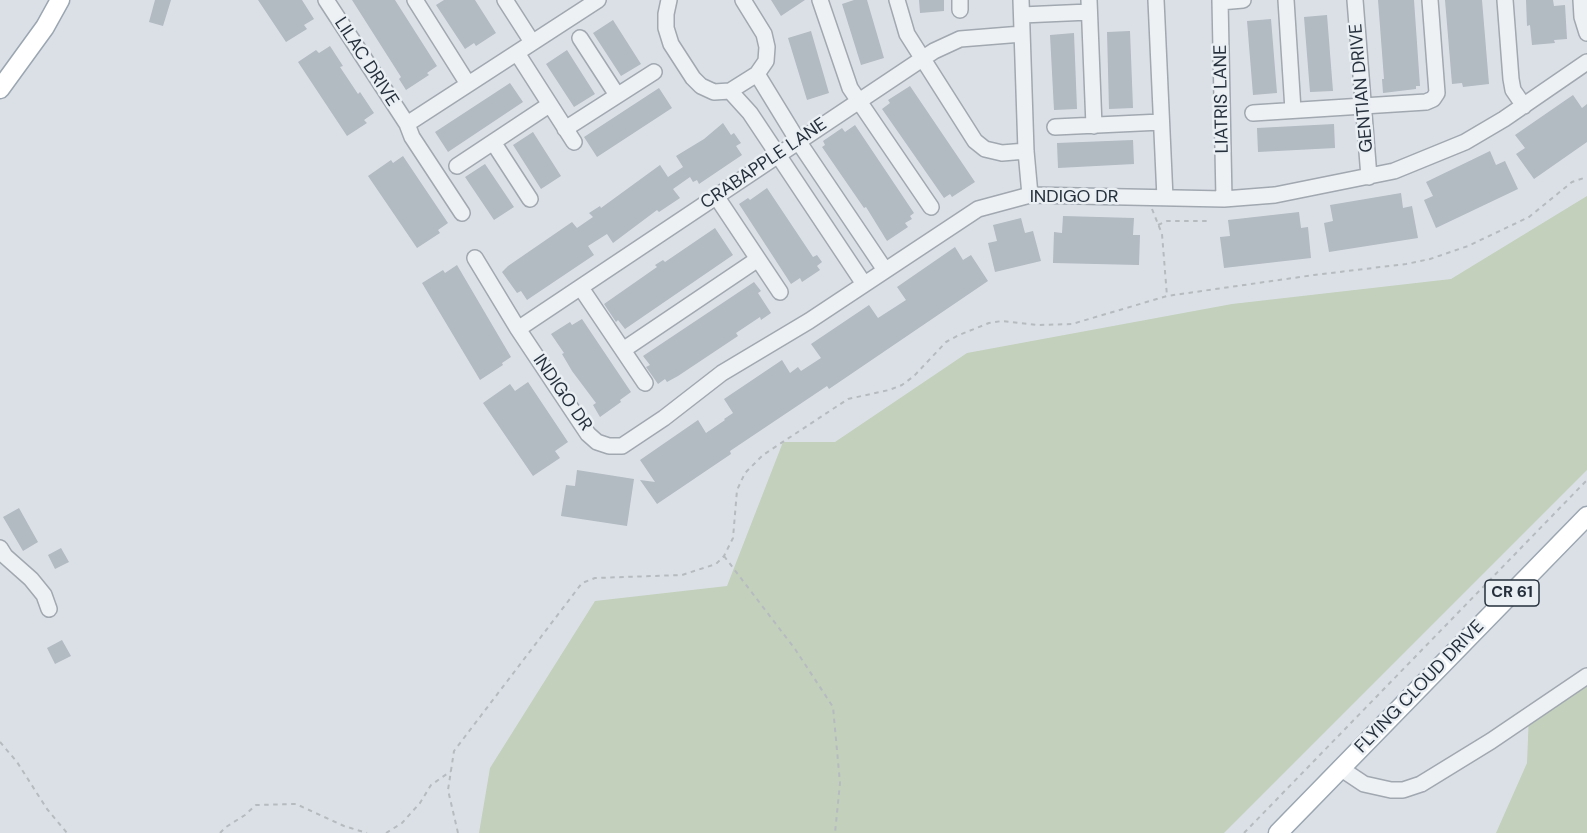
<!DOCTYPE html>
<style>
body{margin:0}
canvas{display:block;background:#dbe0e6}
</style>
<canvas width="1587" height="833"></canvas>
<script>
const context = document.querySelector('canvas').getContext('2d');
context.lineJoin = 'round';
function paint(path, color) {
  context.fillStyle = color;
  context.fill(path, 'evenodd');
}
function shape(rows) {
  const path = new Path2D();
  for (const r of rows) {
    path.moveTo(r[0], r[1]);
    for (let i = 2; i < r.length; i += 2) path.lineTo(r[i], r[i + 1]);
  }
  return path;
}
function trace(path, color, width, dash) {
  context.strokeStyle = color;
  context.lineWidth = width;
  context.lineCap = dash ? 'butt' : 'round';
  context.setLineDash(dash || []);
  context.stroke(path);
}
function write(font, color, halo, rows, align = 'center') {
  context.font = font + ' "DM Sans",sans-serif';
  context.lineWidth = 5;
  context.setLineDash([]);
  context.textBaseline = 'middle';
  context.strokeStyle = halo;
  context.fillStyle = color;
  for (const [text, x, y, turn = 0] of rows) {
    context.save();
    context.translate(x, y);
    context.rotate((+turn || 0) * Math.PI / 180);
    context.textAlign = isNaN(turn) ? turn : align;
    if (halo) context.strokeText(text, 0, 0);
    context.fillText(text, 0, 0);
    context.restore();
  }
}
const green = shape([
 [1587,196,1587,470,1224,833,479,833,490,768,595,601,727,586,783,442,835,442,967,353,1232,304,1451,279],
 [1587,686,1587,833,1496,833,1527,763,1529,714]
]);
const building = shape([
 [155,0,171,0,163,26,149,22],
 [258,0,302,0,314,19,304,25,307,29,286,42],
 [352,0,395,0,437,66,427,73,429,75,406,90,399,79,401,77],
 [444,0,475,0,496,33,476,46,474,43,465,49,436,5],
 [771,0,805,0,781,16],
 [854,0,867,0,884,58,861,65,842,4],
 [919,0,944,0,944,11,920,13],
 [1378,0,1414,0,1420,86,1416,86,1416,89,1383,93,1382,79,1384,79],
 [1445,0,1482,0,1489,84,1463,87,1462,83,1452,84],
 [1526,0,1553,0,1554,6,1565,5,1567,39,1554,40,1555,43,1532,45,1530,25,1527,26],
 [1327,15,1333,91,1310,92,1304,17],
 [1271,19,1277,93,1253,95,1247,21],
 [613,20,641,64,621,76,593,33],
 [811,31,829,93,807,100,788,38],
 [1130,31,1133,108,1109,109,1107,32],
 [1074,33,1077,109,1054,110,1050,35],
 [330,46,343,66,340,67,358,94,360,92,374,113,364,120,367,123,347,136,298,62,316,50,319,53],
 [567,50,595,94,574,107,546,64],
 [510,83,523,102,448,152,435,132],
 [910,86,975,182,952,197,950,194,944,198,882,109,890,103,888,100],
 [659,88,672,108,597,157,584,137],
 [1573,95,1582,108,1587,104,1587,142,1534,179,1516,154,1525,148,1515,135],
 [723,123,731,135,734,133,741,143,736,146,742,155,699,184,697,180,693,182,690,177,673,189,680,198,659,212,657,210,613,243,607,234,588,246,594,255,527,300,521,291,517,293,502,272,508,266,572,222,577,228,593,217,589,213,600,206,601,208,660,165,668,177,683,167,676,156,704,139],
 [1334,124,1335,148,1258,152,1257,128],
 [855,125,914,213,910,216,912,219,905,223,908,227,887,241,866,207,864,208,822,147,825,145,823,141,842,128,845,132],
 [533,132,561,176,541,189,513,145],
 [1133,140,1134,164,1058,168,1057,143],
 [1490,151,1496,165,1505,161,1518,189,1436,228,1424,200,1433,196,1426,182],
 [403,156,448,223,438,230,440,233,417,248,368,176,391,160,393,163],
 [485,164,514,207,494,220,465,177],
 [767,188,813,257,817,255,822,262,817,266,820,270,802,282,800,278,791,284,739,204,748,198,750,200],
 [1401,193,1403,208,1412,206,1418,238,1329,252,1324,223,1333,221,1330,205],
 [1299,212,1301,228,1308,227,1311,258,1224,268,1220,237,1230,236,1228,220],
 [1063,216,1134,218,1133,235,1140,235,1139,265,1053,263,1054,232,1062,233],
 [1021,218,1025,233,1033,231,1041,261,995,272,988,243,997,241,993,225],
 [715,228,733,255,625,329,618,320,616,322,604,304,657,267,655,265,663,260,665,262],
 [955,247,963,260,971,255,988,281,829,389,827,386,730,451,731,454,657,504,640,480,655,482,640,460,698,420,706,433,725,420,724,419,733,413,724,399,782,360,790,373,798,367,801,371,821,358,811,344,869,305,878,318,906,300,897,287],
 [457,265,511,357,502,363,503,365,480,380,422,283,443,270,445,273],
 [754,282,761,291,758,293,771,313,761,320,760,317,736,333,738,336,678,376,667,382,665,379,658,384,646,367,650,365,643,356],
 [582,319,631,392,620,400,621,402,600,417,593,405,596,403,572,371,562,354,564,353,551,334,570,322,572,325],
 [528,382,568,442,555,451,560,458,533,476,483,403,510,384,515,391],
 [577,470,634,479,627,526,561,516,566,485,575,486],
 [19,508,38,542,23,551,3,517],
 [61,548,69,562,55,569,48,555],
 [62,640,71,656,55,664,47,648]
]);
const path = shape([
 [1152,209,1162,234,1167,296],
 [1158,225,1167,221,1211,221],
 [724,556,795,649,833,707,840,783,835,833],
 [0,742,17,762,47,809,67,833],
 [220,833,226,827,245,815,256,805,296,804,344,826,367,833],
 [386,833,402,823,420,803,431,785,451,771],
 [458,833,448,790,454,751,582,583,595,578,682,575,716,564,724,556,733,538,737,490,745,473,763,455,848,399,889,390,902,385,914,376,946,342,959,335,989,323,1002,321,1038,325,1072,324,1167,296,1314,275,1406,264,1430,259,1468,246,1529,217,1572,182,1587,177],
 [1244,833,1587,480]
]);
const minor = shape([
 [326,0,407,124,412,137,462,213],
 [415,0,468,84],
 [505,0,532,42],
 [669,0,666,14,666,28,671,44,693,78,701,86,714,92,730,91,750,113,864,284],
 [743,0,764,34,767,47,766,61,757,74,798,141,885,270],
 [820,0,850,88,931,207],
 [897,0,907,34,975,141,985,149,1002,153,1026,151],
 [960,0,960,10],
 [1021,0,1026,151,1030,195],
 [1089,0,1094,126],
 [1156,0,1165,198],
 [1220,0,1224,199],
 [1286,0,1293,110],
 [1355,0,1369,177],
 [1505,0,1511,79,1513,90,1524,106],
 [1581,0,1582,17,1587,33],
 [1220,2,1243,0],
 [1022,15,1089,12],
 [580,38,617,95],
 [517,53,574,142],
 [730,91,757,74],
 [1253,113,1426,102,1433,99,1437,93,1430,0],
 [407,124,598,0],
 [1055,127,1161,122],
 [565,129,654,72],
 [493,142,530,199],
 [457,166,549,105],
 [716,196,780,292],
 [475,258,518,329,588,434,597,442,609,446,622,446,664,418,722,373,809,321,978,209,1030,195,1224,199,1275,195,1394,171,1465,142,1504,119,1587,62],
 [581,288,645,383],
 [518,329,934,51,960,39,1022,34],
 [623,350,758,259],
 [0,548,5,556,31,579,44,595,49,609],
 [1340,768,1364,784,1391,790,1403,790,1421,784,1491,741,1587,676]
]);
const major = shape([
 [0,89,45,27,60,0],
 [1278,833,1587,516]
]);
const shields = [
 [1512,593,54]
];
const shieldNames = [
 ["CR 61",1512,593]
];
const streetNames = [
 ["LILAC DRIVE",366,62,57],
 ["GENTIAN DRIVE",1362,88,-95],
 ["LIATRIS LANE",1222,99,-91],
 ["CRABAPPLE LANE",764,164,-34],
 ["INDIGO DR",1074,197],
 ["INDIGO DR",562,393,55],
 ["FLYING CLOUD DRIVE",1420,687,-46]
];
paint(green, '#c3d0bc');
paint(building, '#b2bac2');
trace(minor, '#a1a8b0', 18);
trace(major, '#9ba6b1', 21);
trace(path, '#b6bbc0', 2, [4.5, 4.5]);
trace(minor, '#eef1f4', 15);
trace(major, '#fff', 18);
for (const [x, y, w] of shields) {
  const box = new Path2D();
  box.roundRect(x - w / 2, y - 13, w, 26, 4.5);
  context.fillStyle = '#eaeff4';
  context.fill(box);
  trace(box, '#25303c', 1.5);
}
write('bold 16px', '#25303c', null, shieldNames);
write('18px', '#25303c', '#eaeff4', streetNames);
</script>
